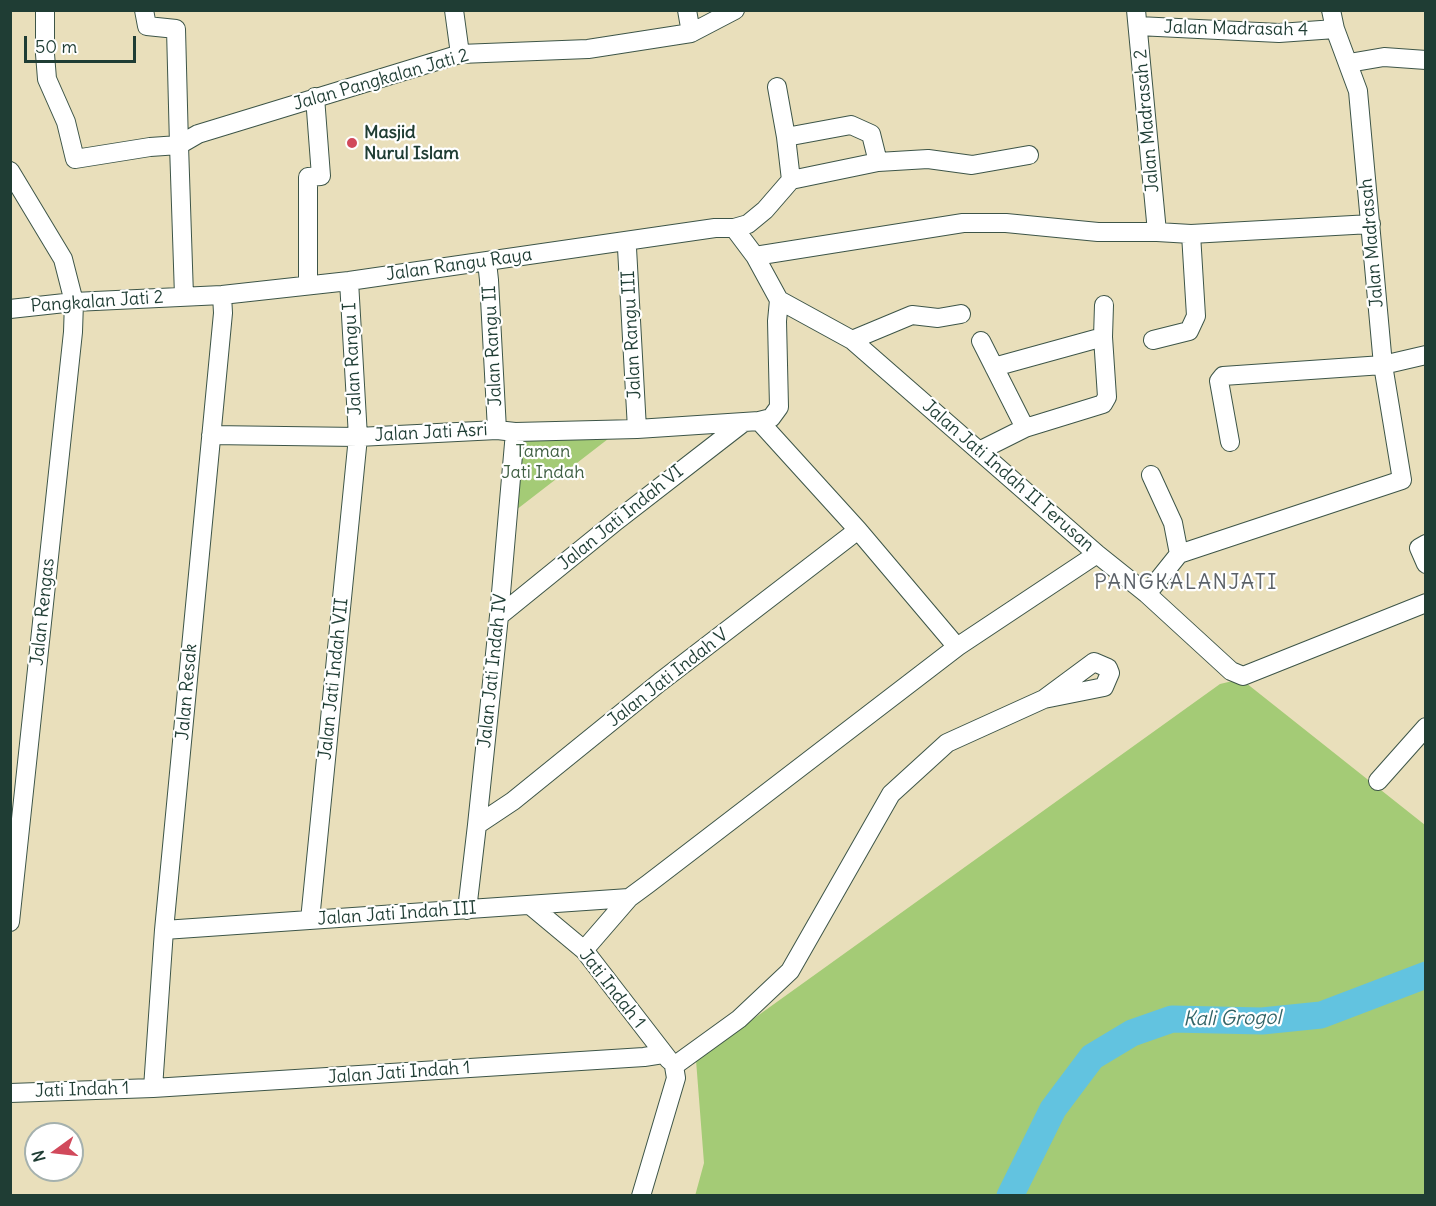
<!DOCTYPE html>
<style>
body{margin:0}
#map{position:relative;width:1436px;height:1206px;overflow:hidden;background:#e9dfbb;font-family:Delius,sans-serif}
canvas{display:block}
.frame{position:absolute;inset:0;border:12px solid #1f3d34;pointer-events:none}
.north{position:absolute;left:24px;top:1122px;width:60px;height:60px;box-sizing:border-box;background:#fff;border:2px solid #a5b1ae;border-radius:50%;rotate:255deg;font-size:16px;font-weight:700;line-height:24px;text-align:center;color:#1f3d34}
.north::after{content:'';display:block;margin:auto;width:21px;height:27px;background:#d1495b;clip-path:polygon(50% 0,100% 100%,50% 72%,0 100%)}
.scale{position:absolute;left:24px;top:36px;width:112px;height:27px;box-sizing:border-box;border:3px solid #1f3d34;border-top:0;padding-left:8px;font-size:18px;line-height:21px;white-space:nowrap;color:#1f3d34;-webkit-text-stroke:4px #fff;paint-order:stroke}
</style>
<div id="map">
<canvas width="1436" height="1206"></canvas>
<div class="frame"></div>
<div class="north">N</div>
<div class="scale">50 m</div>
</div>
<script>
const context = document.querySelector('canvas').getContext('2d');
context.lineJoin = 'round';
function paint(path, color) {
  context.fillStyle = color;
  context.fill(path, 'evenodd');
}
function shape(rows) {
  const path = new Path2D();
  for (const r of rows) {
    path.moveTo(r[0], r[1]);
    for (let i = 2; i < r.length; i += 2) path.lineTo(r[i], r[i + 1]);
  }
  return path;
}
function trace(path, color, width, dash) {
  context.strokeStyle = color;
  context.lineWidth = width;
  context.lineCap = dash ? 'butt' : 'round';
  context.setLineDash(dash || []);
  context.stroke(path);
}
function write(font, color, halo, rows, align = 'center') {
  context.font = font + ' Delius,sans-serif';
  context.lineWidth = 4.5;
  context.setLineDash([]);
  context.textBaseline = 'middle';
  context.strokeStyle = halo;
  context.fillStyle = color;
  for (const [text, x, y, turn = 0] of rows) {
    context.save();
    context.translate(x, y);
    context.rotate((+turn || 0) * Math.PI / 180);
    context.textAlign = isNaN(turn) ? turn : align;
    if (halo) context.strokeText(text, 0, 0);
    context.fillText(text, 0, 0);
    context.restore();
  }
}
const green = shape([
 [608,439,516,510,523,441],
 [1241,679,1425,825,1425,1195,695,1196,704,1163,696,1060,1220,684]
]);
const river = shape([
 [1010,1196,1053,1109,1092,1057,1132,1033,1172,1019,1262,1021,1321,1015,1426,975]
]);
const minor = shape([
 [45,10,45,54,47,79,66,122,75,159,150,147,179,145,176,29,147,26,144,10],
 [454,10,460,54],
 [687,10,691,33],
 [1136,10,1157,232],
 [1138,26,1279,33,1335,29],
 [1349,63,1384,57,1426,60],
 [777,87,786,137,791,180],
 [786,137,851,125,871,134,878,162],
 [10,171,63,259,74,302,73,332,10,922],
 [625,241,627,248,637,429],
 [755,256,963,223,1006,223,1098,232,1157,232,1191,234,1371,224],
 [487,262,489,280,497,430],
 [308,285,308,177,321,176,315,97],
 [184,296,179,145,198,134,460,54,588,49,691,33,735,10],
 [779,300,852,340,1097,554,1147,594,1231,671,1243,676,1426,603],
 [10,309,74,302,222,295,349,281,715,228,734,228,748,224,765,210,791,180,878,162,928,159,972,165,1029,155],
 [852,340,912,315,938,318,961,314],
 [1153,340,1189,331,1196,316,1191,234],
 [981,341,1025,428],
 [994,367,1103,337],
 [759,421,858,530,957,647],
 [211,435,358,437,497,430,515,432,637,429,759,421,771,418,779,407,777,321,779,300,755,256,734,228],
 [1230,442,1219,381,1223,376,1383,365,1426,355],
 [979,451,1025,428,1103,404,1107,397,1103,337,1104,305],
 [1151,475,1173,523,1179,554],
 [1426,544,1419,548,1426,564],
 [1147,594,1179,554,1402,480,1383,365,1358,91,1335,29,1331,10],
 [499,616,615,522,744,422],
 [1378,781,1426,727],
 [477,825,513,801,660,682,858,530],
 [530,905,584,950,669,1060],
 [467,910,477,825,499,616,515,432],
 [310,920,358,437,349,281],
 [164,930,629,898],
 [584,950,629,898,648,884,957,647,1097,554],
 [674,1066,739,1019,790,971,891,794,947,743,1044,699,1094,662,1108,668,1110,673,1104,687,1044,699],
 [153,1088,164,930,223,313,222,295],
 [10,1093,153,1088,644,1057,663,1054],
 [641,1196,676,1078,674,1066]
]);
const markers = [
 [352,143,6,"#d1495b"]
];
const streetNames = [
 ["Jalan Madrasah 4",1236,29,1],
 ["Jalan Pangkalan Jati 2",381,80,-16],
 ["Jalan Madrasah 2",1147,121,-95],
 ["Jalan Madrasah",1372,243,-95],
 ["Jalan Rangu Raya",459,265,-8],
 ["Pangkalan Jati 2",97,302,-4],
 ["Jalan Rangu III",632,335,-93],
 ["Jalan Rangu II",493,346,-93],
 ["Jalan Rangu I",353,359,-93],
 ["Jalan Jati Asri",431,433,-3],
 ["Jalan Jati Indah II Terusan",1008,476,41],
 ["Jalan Jati Indah VI",621,518,-39],
 ["Jalan Rengas",43,612,-84],
 ["Jalan Jati Indah IV",493,671,-84],
 ["Jalan Jati Indah V",668,678,-38],
 ["Jalan Jati Indah VII",334,679,-84],
 ["Jalan Resak",187,692,-85],
 ["Jalan Jati Indah III",397,914,-4],
 ["Jati Indah 1",612,989,52],
 ["Jalan Jati Indah 1",399,1073,-4],
 ["Jati Indah 1",82,1090,-2]
];
const poiNames = [
 ["Masjid",364,133],
 ["Nurul Islam",364,154]
];
const parkNames = [
 ["Taman",543,452],
 ["Jati Indah",543,473]
];
const waterNames = [
 ["Kali Grogol",1232,1019,-1]
];
const quarterNames = [
 ["PANGKALANJATI",1186,583]
];
paint(green, '#a4cb76');
trace(river, '#62c3e0', 27);
trace(minor, '#3d5548', 20);
trace(minor, '#fff', 18);
for (const [x, y, r, color] of markers) {
  const dot = new Path2D();
  dot.arc(x, y, r, 0, 2 * Math.PI);
  context.fillStyle = color;
  context.fill(dot);
  trace(dot, '#fff', 2);
}
write('18px', '#1f3d34', '#fff', streetNames);
write('bold 18px', '#1f3d34', '#fff', poiNames, 'left');
write('18px', '#406044', '#fff', parkNames);
write('italic 20px', '#336568', '#fff', waterNames);
context.letterSpacing = '1.5px';
write('21px', '#5c6269', '#fff', quarterNames);
context.letterSpacing = '0px';
</script>
